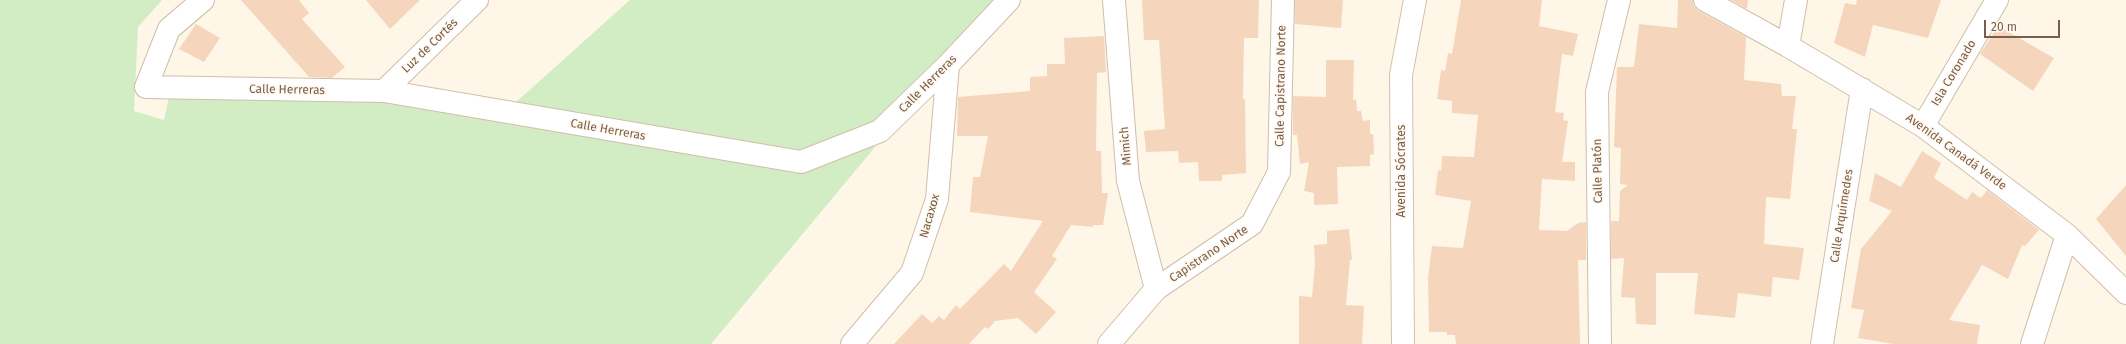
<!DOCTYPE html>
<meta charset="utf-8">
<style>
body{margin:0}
#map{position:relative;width:2126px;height:344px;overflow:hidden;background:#fef6e7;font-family:"Fira Sans",sans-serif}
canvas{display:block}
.scale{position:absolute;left:1984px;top:20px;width:76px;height:18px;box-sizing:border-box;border:2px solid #795d49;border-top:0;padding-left:5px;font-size:12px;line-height:14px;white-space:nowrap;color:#795d49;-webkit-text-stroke:3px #fff9ef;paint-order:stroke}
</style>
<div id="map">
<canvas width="2126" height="344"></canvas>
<div class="scale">20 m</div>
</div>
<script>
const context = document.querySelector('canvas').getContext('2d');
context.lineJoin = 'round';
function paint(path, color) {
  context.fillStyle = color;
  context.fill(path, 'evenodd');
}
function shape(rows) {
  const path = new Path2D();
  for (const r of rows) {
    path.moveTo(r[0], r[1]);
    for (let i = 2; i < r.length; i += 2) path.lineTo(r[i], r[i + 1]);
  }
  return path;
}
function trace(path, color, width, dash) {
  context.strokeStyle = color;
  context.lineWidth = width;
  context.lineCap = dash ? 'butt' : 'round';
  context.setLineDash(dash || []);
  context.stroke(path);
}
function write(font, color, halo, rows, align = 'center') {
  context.font = font + ' "Fira Sans",sans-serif';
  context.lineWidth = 3;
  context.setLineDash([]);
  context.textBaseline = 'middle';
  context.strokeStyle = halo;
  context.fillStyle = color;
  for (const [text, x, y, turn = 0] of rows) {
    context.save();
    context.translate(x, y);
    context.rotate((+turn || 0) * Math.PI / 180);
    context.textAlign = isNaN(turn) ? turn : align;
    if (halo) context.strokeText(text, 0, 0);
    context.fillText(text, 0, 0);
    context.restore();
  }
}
const green = shape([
 [0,0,162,0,138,27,134,111,164,120,171,87,384,91,505,112,630,0,1009,0,925,87,711,344,0,344]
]);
const building = shape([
 [241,0,299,0,309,13,302,19,345,67,332,78,309,77],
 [366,0,420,0,390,29],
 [1142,0,1259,0,1258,38,1244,38,1243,99,1245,99,1246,173,1222,175,1222,181,1199,181,1198,162,1179,163,1178,151,1146,152,1144,131,1165,129,1159,40,1144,40],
 [1295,0,1343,0,1341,28,1295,24],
 [1461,0,1542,0,1539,26,1578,34,1573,56,1562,54,1555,112,1564,113,1563,120,1568,121,1562,162,1575,162,1575,181,1542,179,1539,230,1567,231,1578,223,1586,222,1586,260,1578,260,1580,344,1456,344,1455,335,1447,335,1447,332,1429,332,1428,278,1432,246,1463,248,1471,201,1435,195,1438,170,1441,171,1442,156,1474,157,1478,115,1452,113,1452,101,1437,99,1441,70,1445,71,1448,53,1452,54],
 [1678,0,1693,0,1694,6,1699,11,1746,37,1744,80,1781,84,1782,96,1796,96,1792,129,1797,129,1790,199,1766,197,1764,244,1804,248,1799,280,1773,277,1771,297,1738,293,1735,318,1694,314,1698,273,1656,273,1656,325,1636,324,1635,298,1621,297,1624,258,1611,259,1611,221,1619,221,1620,191,1628,185,1620,184,1621,148,1614,147,1617,67,1634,67,1639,24,1677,28],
 [1731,0,1748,0,1747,9],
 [1857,0,1941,0,1928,38,1873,25,1865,57,1834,43,1845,3,1856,5],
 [196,24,220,38,204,62,179,49],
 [1998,26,2054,58,2033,91,1980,54],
 [1104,36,1106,72,1097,73,1096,151,1101,151,1102,193,1108,193,1103,225,1093,225,1093,227,1071,225,1052,256,1057,259,1034,292,1056,312,1036,334,1018,318,995,321,988,329,985,327,969,344,894,344,922,314,932,323,939,316,944,320,956,305,960,309,1004,264,1011,271,1043,221,970,212,973,177,980,177,988,136,957,136,958,97,1030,91,1030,77,1047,76,1047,64,1065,64,1064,38],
 [1326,60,1354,60,1353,100,1356,99,1357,111,1361,111,1363,121,1370,120,1370,134,1373,134,1374,154,1370,155,1370,166,1337,167,1338,204,1314,205,1314,193,1304,191,1309,162,1300,164,1297,135,1293,135,1293,96,1326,97],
 [1922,151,1941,163,1934,178,1967,200,1972,192,1981,198,1987,190,2039,230,2025,246,2022,245,2008,279,1982,265,1949,320,1980,325,1977,344,1893,344,1858,338,1864,310,1851,308,1861,249,1892,211,1869,201,1875,173,1901,187],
 [2126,185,2126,256,2096,219],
 [1349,229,1352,260,1350,260,1346,305,1364,306,1362,344,1299,344,1299,296,1312,297,1315,264,1314,245,1327,244,1327,231]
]);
const street = shape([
 [203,0,169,29,146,87,384,91,801,162,880,131,948,65,1009,0],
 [1114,0,1128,181,1156,289],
 [1705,0,1788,46,1923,126,2067,235,2126,293],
 [1788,46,1796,0],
 [384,91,477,0],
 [1923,126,1997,0],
 [852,344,912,273,937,199,948,65],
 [1109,344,1156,289,1252,224,1279,172,1283,0],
 [1600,344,1597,92,1619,0],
 [1822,344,1862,89],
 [2032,344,2067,235]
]);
const secondary = shape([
 [1403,344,1401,75,1415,0]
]);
const streetNames = [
 ["Luz de Cortés",430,46,-44],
 ["Isla Coronado",1954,73,-59],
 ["Calle Herreras",928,84,-45],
 ["Calle Capistrano Norte",1281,86,-89],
 ["Calle Herreras",287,90,1],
 ["Calle Herreras",608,130,10],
 ["Mimich",1126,146,-95],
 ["Avenida Canadá Verde",1956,152,36],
 ["Avenida Sócrates",1402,171,-90],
 ["Calle Platón",1598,171,-91],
 ["Nacaxox",930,216,-74],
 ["Calle Arquímedes",1842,216,-81],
 ["Capistrano Norte",1209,254,-34]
];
paint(green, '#d2edc4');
paint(building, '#f5d6bd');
trace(street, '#d0beab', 24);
trace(secondary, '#d6c1ab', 24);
trace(street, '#fff', 22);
trace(secondary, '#fff', 22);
write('12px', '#795d49', '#fff9ef', streetNames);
</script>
